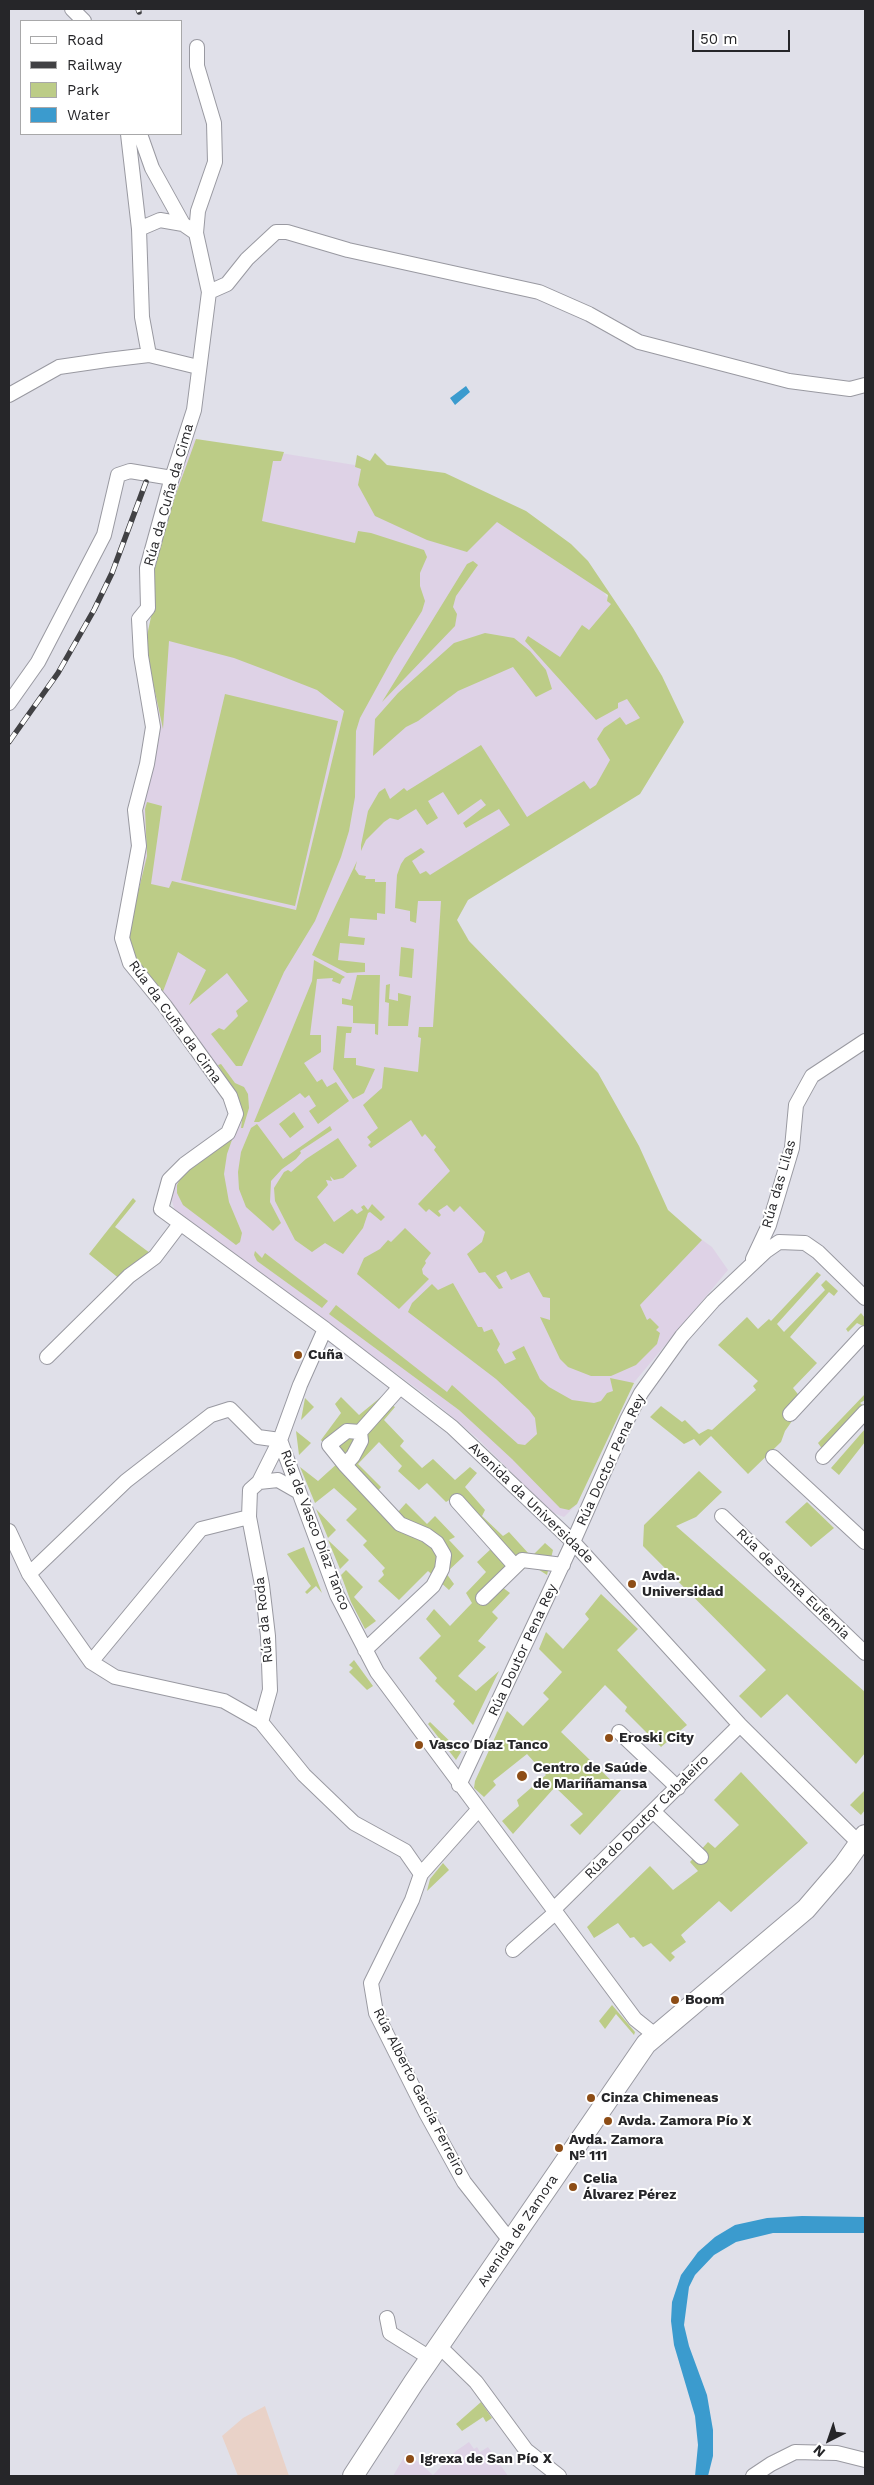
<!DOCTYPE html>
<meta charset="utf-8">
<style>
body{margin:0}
#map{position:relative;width:874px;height:2485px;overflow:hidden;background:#e0e0e9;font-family:"Work Sans",sans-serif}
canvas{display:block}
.frame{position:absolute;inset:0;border:10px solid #262629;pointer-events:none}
.legend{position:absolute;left:20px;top:20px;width:162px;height:115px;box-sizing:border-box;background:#fff;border:1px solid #a8a8a9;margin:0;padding:6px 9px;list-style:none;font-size:15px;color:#262629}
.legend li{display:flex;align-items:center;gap:10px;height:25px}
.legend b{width:25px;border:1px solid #a8a8a9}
.north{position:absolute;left:804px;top:2415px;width:50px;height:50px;-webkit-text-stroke:4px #fff;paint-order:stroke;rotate:221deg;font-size:14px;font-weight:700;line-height:20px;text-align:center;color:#262629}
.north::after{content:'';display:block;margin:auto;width:18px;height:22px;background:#262629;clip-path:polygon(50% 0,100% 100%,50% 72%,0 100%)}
.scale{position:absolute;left:692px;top:30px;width:98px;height:22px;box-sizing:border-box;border:2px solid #262629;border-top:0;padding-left:6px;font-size:15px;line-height:18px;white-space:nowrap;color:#262629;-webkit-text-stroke:4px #fff;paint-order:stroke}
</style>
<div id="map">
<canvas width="874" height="2485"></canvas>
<div class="frame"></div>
<ul class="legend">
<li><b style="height:6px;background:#fff"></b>Road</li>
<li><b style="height:6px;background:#414144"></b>Railway</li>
<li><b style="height:14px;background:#bccc87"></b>Park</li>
<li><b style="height:14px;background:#3b9bce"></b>Water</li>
</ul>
<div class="north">N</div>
<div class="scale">50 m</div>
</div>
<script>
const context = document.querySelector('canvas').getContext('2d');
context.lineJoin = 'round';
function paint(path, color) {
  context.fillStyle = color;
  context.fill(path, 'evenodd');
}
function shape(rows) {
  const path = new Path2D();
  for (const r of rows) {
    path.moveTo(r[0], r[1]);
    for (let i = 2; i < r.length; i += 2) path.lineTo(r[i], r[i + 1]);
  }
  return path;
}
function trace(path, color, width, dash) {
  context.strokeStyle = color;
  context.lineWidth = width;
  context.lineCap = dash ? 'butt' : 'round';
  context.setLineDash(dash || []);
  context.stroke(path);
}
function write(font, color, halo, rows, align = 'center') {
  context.font = font + ' "Work Sans",sans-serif';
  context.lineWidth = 4;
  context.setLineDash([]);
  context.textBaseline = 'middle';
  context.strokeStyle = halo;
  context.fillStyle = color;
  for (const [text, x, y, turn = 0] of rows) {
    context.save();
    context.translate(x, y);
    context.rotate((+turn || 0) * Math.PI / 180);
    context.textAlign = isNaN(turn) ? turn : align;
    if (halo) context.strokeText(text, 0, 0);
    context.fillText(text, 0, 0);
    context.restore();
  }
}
const industrial = shape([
 [265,2406,289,2476,238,2476,222,2436,243,2418]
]);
const education = shape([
 [194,439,441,479,581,559,633,635,681,722,468,900,457,920,469,941,572,1048,661,1210,712,1247,728,1270,631,1386,575,1506,564,1517,551,1512,477,1438,431,1399,175,1211,170,1195,175,1180,242,1111,130,959,142,818,157,733,150,692,154,603,153,557],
 [469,2442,474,2449,477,2447,480,2452,488,2447,508,2476,393,2476,407,2452,433,2475,456,2451]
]);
const green = shape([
 [196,439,284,452,281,461,273,461,262,521,355,543,358,531,371,533,424,550,427,557,420,573,420,586,425,601,422,611,394,656,360,718,356,731,355,797,349,831,341,857,315,921,284,972,242,1066,236,1066,211,1034,219,1028,224,1030,238,1016,236,1011,248,1001,227,973,189,1005,206,970,178,952,162,994,130,959,129,929,147,856,145,809,147,802,162,806,151,884,169,888,172,881,296,910,344,711,317,690,271,672,234,658,169,641,163,729,145,645,154,603,153,557],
 [375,453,387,465,445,473,526,511,571,544,588,561,633,628,662,676,684,722,640,794,468,900,457,920,469,941,598,1073,639,1146,668,1210,702,1240,640,1305,647,1320,650,1318,659,1327,656,1330,660,1333,657,1344,636,1365,611,1376,591,1376,568,1367,560,1359,540,1317,550,1320,550,1298,543,1297,529,1272,511,1280,506,1271,496,1276,503,1288,499,1289,485,1272,479,1273,467,1254,482,1242,485,1232,460,1206,454,1212,447,1205,438,1211,441,1215,439,1217,429,1209,426,1212,418,1204,450,1171,434,1150,436,1147,425,1134,422,1137,411,1120,371,1148,368,1145,371,1142,367,1137,378,1128,363,1105,382,1088,384,1067,418,1072,421,1038,418,1037,419,1027,433,1027,441,901,418,901,416,923,410,921,410,911,395,908,397,875,401,864,405,858,421,848,425,852,412,861,420,874,426,871,430,875,510,825,499,809,466,828,463,823,486,805,481,799,458,815,443,792,428,801,438,818,427,825,416,809,398,820,390,818,384,822,366,840,361,851,361,845,368,811,379,792,385,788,390,799,404,788,407,791,481,745,527,817,584,781,590,789,596,785,610,760,597,739,604,728,620,717,626,725,640,718,627,699,618,703,618,708,596,720,525,641,528,636,560,657,582,625,589,630,611,604,607,601,608,595,497,522,467,552,427,540,375,516,358,485,361,469,355,467,357,455,370,461],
 [473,561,478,565,456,596,453,607,457,614,455,626,382,702,467,564],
 [485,633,514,638,530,651,546,670,552,689,536,697,513,667,458,691,418,721,406,727,373,756,375,719,398,693,454,643],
 [225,694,338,721,295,906,181,880],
 [357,861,355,869,359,875,366,876,365,879,375,879,375,882,386,882,385,914,377,913,377,920,350,918,348,936,365,938,364,945,340,943,338,960,365,963,365,972,347,973,312,955],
 [401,947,414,949,412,978,399,976],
 [314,960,345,977,342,979,340,984,332,981,333,978,317,979,310,1035,321,1035,321,1052,304,1063,317,1082,322,1079,327,1087,336,1082,349,1101,318,1124,309,1111,316,1106,309,1095,305,1098,300,1093,259,1122,254,1122,312,981],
 [357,975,380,975,378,1035,375,1034,375,1024,353,1023,353,1006,342,1004,342,998,351,1000],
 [390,984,389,999,398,1001,398,993,411,996,408,1026,388,1026,389,1003,385,1002,386,985],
 [337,1026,352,1027,351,1033,346,1033,344,1058,356,1058,356,1065,375,1069,364,1093,353,1099,333,1069],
 [221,1064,235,1083,244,1087,248,1094,249,1108,243,1128,241,1128,243,1113,241,1105,218,1065],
 [294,1112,304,1127,290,1138,279,1124],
 [257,1124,283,1159,330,1126,332,1130,300,1151,301,1153,296,1159,282,1169,271,1181,270,1202,281,1223,273,1231,246,1207,239,1189,238,1172,241,1152,251,1128],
 [237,1133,233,1137,227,1154,224,1174,229,1202,242,1233,240,1242,236,1245,183,1205,177,1193,177,1185,183,1174],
 [338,1138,357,1166,343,1178,334,1180,330,1176,332,1181,326,1180,328,1185,317,1197,334,1222,352,1209,357,1214,363,1210,361,1207,364,1205,368,1210,372,1204,385,1217,381,1221,370,1212,368,1213,363,1228,343,1254,325,1243,312,1252,295,1240,275,1201,274,1188,284,1172,288,1170,291,1172,306,1159],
 [133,1198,136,1201,115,1227,154,1256,121,1280,89,1254],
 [405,1228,431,1253,425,1261,426,1263,422,1269,423,1274,429,1279,399,1309,357,1274,364,1258,380,1249,388,1240,391,1242],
 [255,1251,262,1258,265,1253,328,1301,322,1308,257,1261,254,1255],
 [817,1272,821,1275,777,1324,784,1332,825,1290,821,1285,826,1280,838,1291,834,1296,829,1292,790,1337,817,1363,793,1388,801,1398,784,1415,792,1421,785,1431,781,1442,748,1474,711,1436,700,1446,694,1439,684,1444,650,1417,661,1406,682,1422,685,1420,699,1434,708,1429,712,1430,756,1390,753,1386,758,1381,718,1345,747,1317,758,1329,769,1319,771,1321],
 [453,1283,478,1327,482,1327,484,1332,492,1329,500,1344,497,1350,505,1364,516,1359,512,1352,524,1346,540,1379,549,1387,572,1400,594,1403,601,1401,607,1393,613,1391,610,1378,634,1383,577,1504,569,1510,560,1508,512,1459,459,1410,329,1314,336,1305,447,1392,452,1385,518,1444,525,1445,537,1434,535,1418,529,1410,496,1379,408,1312,412,1303,432,1284,438,1290],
 [861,1313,865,1318,865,1324,863,1326,857,1323,848,1332,846,1329],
 [865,1394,865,1400,860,1403,864,1406,823,1450,818,1443],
 [341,1397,359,1415,381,1397,395,1407,384,1420,404,1441,400,1446,422,1468,433,1459,455,1480,470,1467,477,1473,465,1487,485,1510,482,1516,503,1536,509,1532,529,1554,533,1555,545,1543,553,1550,547,1575,530,1564,502,1587,510,1593,492,1612,498,1618,478,1641,486,1647,458,1676,476,1691,499,1671,473,1725,453,1704,455,1701,435,1681,437,1678,419,1658,441,1636,426,1619,434,1609,450,1626,472,1603,466,1593,486,1572,477,1562,493,1547,456,1496,446,1502,427,1483,419,1490,398,1471,402,1466,379,1442,358,1464,381,1487,377,1492,398,1512,406,1503,427,1524,435,1516,455,1537,449,1540,464,1556,446,1573,454,1584,449,1590,428,1571,399,1600,378,1581,384,1575,382,1571,385,1568,363,1545,367,1541,346,1520,357,1509,334,1488,315,1503,300,1467,318,1481,339,1462,321,1440,341,1413,335,1404],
 [305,1398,314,1407,301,1420],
 [865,1429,865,1442,839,1475,831,1468],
 [296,1431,311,1443,299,1455],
 [699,1471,722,1492,696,1517,676,1526,865,1692,865,1753,856,1764,787,1694,761,1718,739,1696,766,1670,643,1546,644,1525],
 [807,1502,834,1528,811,1547,785,1522],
 [316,1509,336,1530,328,1538],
 [328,1540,349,1560,340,1569],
 [304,1547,322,1593,316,1586,307,1594,305,1592,311,1586,287,1554],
 [346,1570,363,1587,354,1597,376,1621,365,1629,351,1602,341,1575],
 [601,1594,638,1629,617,1650,687,1725,661,1747,625,1711,627,1707,605,1685,561,1732,621,1790,580,1835,570,1825,583,1814,555,1787,513,1834,502,1821,519,1806,517,1800,546,1775,527,1754,493,1781,496,1785,484,1797,474,1788,475,1781,507,1711,523,1726,549,1699,543,1693,562,1672,539,1649,546,1632,563,1649,589,1619,585,1614],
 [354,1660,373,1686,367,1690,349,1672,353,1668,349,1665],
 [430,1722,461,1752,456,1760,428,1724],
 [741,1772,808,1843,731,1912,719,1901,681,1935,686,1942,671,1953,675,1957,670,1962,651,1943,643,1947,634,1937,630,1938,618,1923,594,1938,587,1927,650,1866,673,1890,698,1871,690,1862,708,1842,715,1848,739,1825,714,1800],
 [865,1790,865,1810,861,1815,850,1805],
 [443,1863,449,1870,427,1891,430,1879],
 [612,2005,635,2032,634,2035,616,2014,605,2029,599,2021],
 [481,2402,492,2418,486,2422,483,2417,462,2431,456,2424]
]);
const water = shape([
 [466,386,470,392,455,405,450,398],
 [802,2216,865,2217,865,2233,773,2233,736,2242,714,2255,695,2275,689,2287,684,2325,689,2346,707,2395,713,2430,713,2456,708,2476,695,2476,698,2445,695,2416,674,2345,671,2321,672,2302,681,2275,698,2252,715,2237,735,2225,767,2218]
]);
const street = shape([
 [72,9,84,21],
 [197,47,197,66,214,123,215,162,198,211,196,233,209,292,194,410,171,481,147,568,148,608,139,619,141,656,153,727,147,764,135,810,139,846,122,938,130,963,165,1006,230,1096,236,1114,228,1133,185,1164,169,1180,161,1209,325,1329,452,1427,573,1542,740,1725,859,1843],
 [128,134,139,229,142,317,149,355],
 [140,134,152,168,183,224,196,233],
 [139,229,160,220,183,224],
 [209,292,227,284,247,259,276,232,287,232,348,250,539,292,589,314,639,342,789,381,850,389,865,385],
 [9,395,59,367,107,360,149,355,198,367],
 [9,703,38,662,104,535,118,475,130,471,172,478],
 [753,1259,769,1225,792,1148,796,1105,812,1076,865,1041],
 [47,1357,129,1276,155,1257,180,1224],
 [790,1414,865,1333],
 [360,1432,361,1441,353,1456,345,1465,329,1445,347,1431,360,1432,400,1387],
 [280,1440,337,1595,377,1672,635,2019,655,2035],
 [773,1457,865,1542],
 [823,1457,865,1412],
 [345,1465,400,1524,426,1535,437,1543,444,1555,442,1569,433,1586,365,1650],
 [259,1482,278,1480,299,1492],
 [457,1501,515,1566],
 [722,1516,865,1653],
 [9,1531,29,1574,91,1662,115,1677,224,1701,261,1722,304,1775,354,1823,405,1851,421,1874],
 [29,1574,126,1481,211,1415,230,1409,258,1437,280,1440],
 [483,1598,522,1560,563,1565],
 [91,1662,201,1529,249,1517],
 [261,1722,270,1690,268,1636,262,1585,249,1517,250,1490,259,1482,280,1440,300,1385,325,1329],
 [619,1732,678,1788],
 [459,1785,573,1542,627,1420,641,1393,682,1336,713,1301,766,1251,779,1242,805,1243,818,1252,865,1298],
 [478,1810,421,1874,412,1900,371,1983,376,2013,426,2113,464,2182,511,2242],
 [654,1812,701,1857],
 [554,1909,740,1725],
 [513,1950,555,1913],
 [387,2318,390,2333,430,2358],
 [439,2346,476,2382,526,2450,559,2476],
 [753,2476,771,2464,795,2452,837,2453,865,2460]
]);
const secondary = shape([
 [353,2476,414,2382,646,2044,806,1909,843,1866,865,1835]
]);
const rail = shape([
 [138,9,139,12],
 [9,742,58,673,94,610,112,573,146,482]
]);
const markers = [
 [298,1355,5,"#8d4d16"],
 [632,1584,5,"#8d4d16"],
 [609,1738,5,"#8d4d16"],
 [419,1745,5,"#8d4d16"],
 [522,1776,6,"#8d4d16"],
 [675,2000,5,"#8d4d16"],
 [591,2098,5,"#8d4d16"],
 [608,2121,5,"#8d4d16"],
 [559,2148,5,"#8d4d16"],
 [573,2187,5,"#8d4d16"],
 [410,2459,5,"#8d4d16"]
];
const streetNames = [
 ["Rúa da Cuña da Cima",169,495,-74],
 ["Rúa da Cuña da Cima",175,1022,54],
 ["Rúa das Lilas",779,1184,-74],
 ["Rúa Doctor Pena Rey",611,1460,-65],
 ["Avenida da Universidade",531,1503,44],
 ["Rúa de Vasco Díaz Tanco",315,1530,69],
 ["Rúa de Santa Eufemia",793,1584,44],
 ["Rúa da Roda",264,1620,-96],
 ["Rúa Doutor Pena Rey",523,1650,-65],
 ["Rúa do Doutor Cabaleiro",647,1817,-45],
 ["Rúa Alberto García Ferreiro",419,2092,63],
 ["Avenida de Zamora",518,2231,-56]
];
const poiNames = [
 ["Cuña",308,1355],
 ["Avda.",642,1576],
 ["Universidad",642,1592],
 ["Eroski City",619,1738],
 ["Vasco Díaz Tanco",429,1745],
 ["Centro de Saúde",533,1768],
 ["de Mariñamansa",533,1784],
 ["Boom",685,2000],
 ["Cinza Chimeneas",601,2098],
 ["Avda. Zamora Pío X",618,2121],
 ["Avda. Zamora",569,2140],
 ["Nº 111",569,2156],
 ["Celia",583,2179],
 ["Álvarez Pérez",583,2195],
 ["Igrexa de San Pío X",420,2459]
];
paint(industrial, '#e9d2c8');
paint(education, '#ded2e6');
paint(green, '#bccc87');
paint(water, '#3b9bce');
trace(street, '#9999a1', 16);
trace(secondary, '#9999a1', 22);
trace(street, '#fff', 14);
trace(secondary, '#fff', 20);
trace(rail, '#414144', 5.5);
trace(rail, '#fff', 4, [11]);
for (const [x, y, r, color] of markers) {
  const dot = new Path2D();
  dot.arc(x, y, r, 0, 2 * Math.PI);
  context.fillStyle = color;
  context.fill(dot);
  trace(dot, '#fff', 2);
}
write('14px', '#262629', '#fff', streetNames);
write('bold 14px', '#262629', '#fff', poiNames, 'left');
</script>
